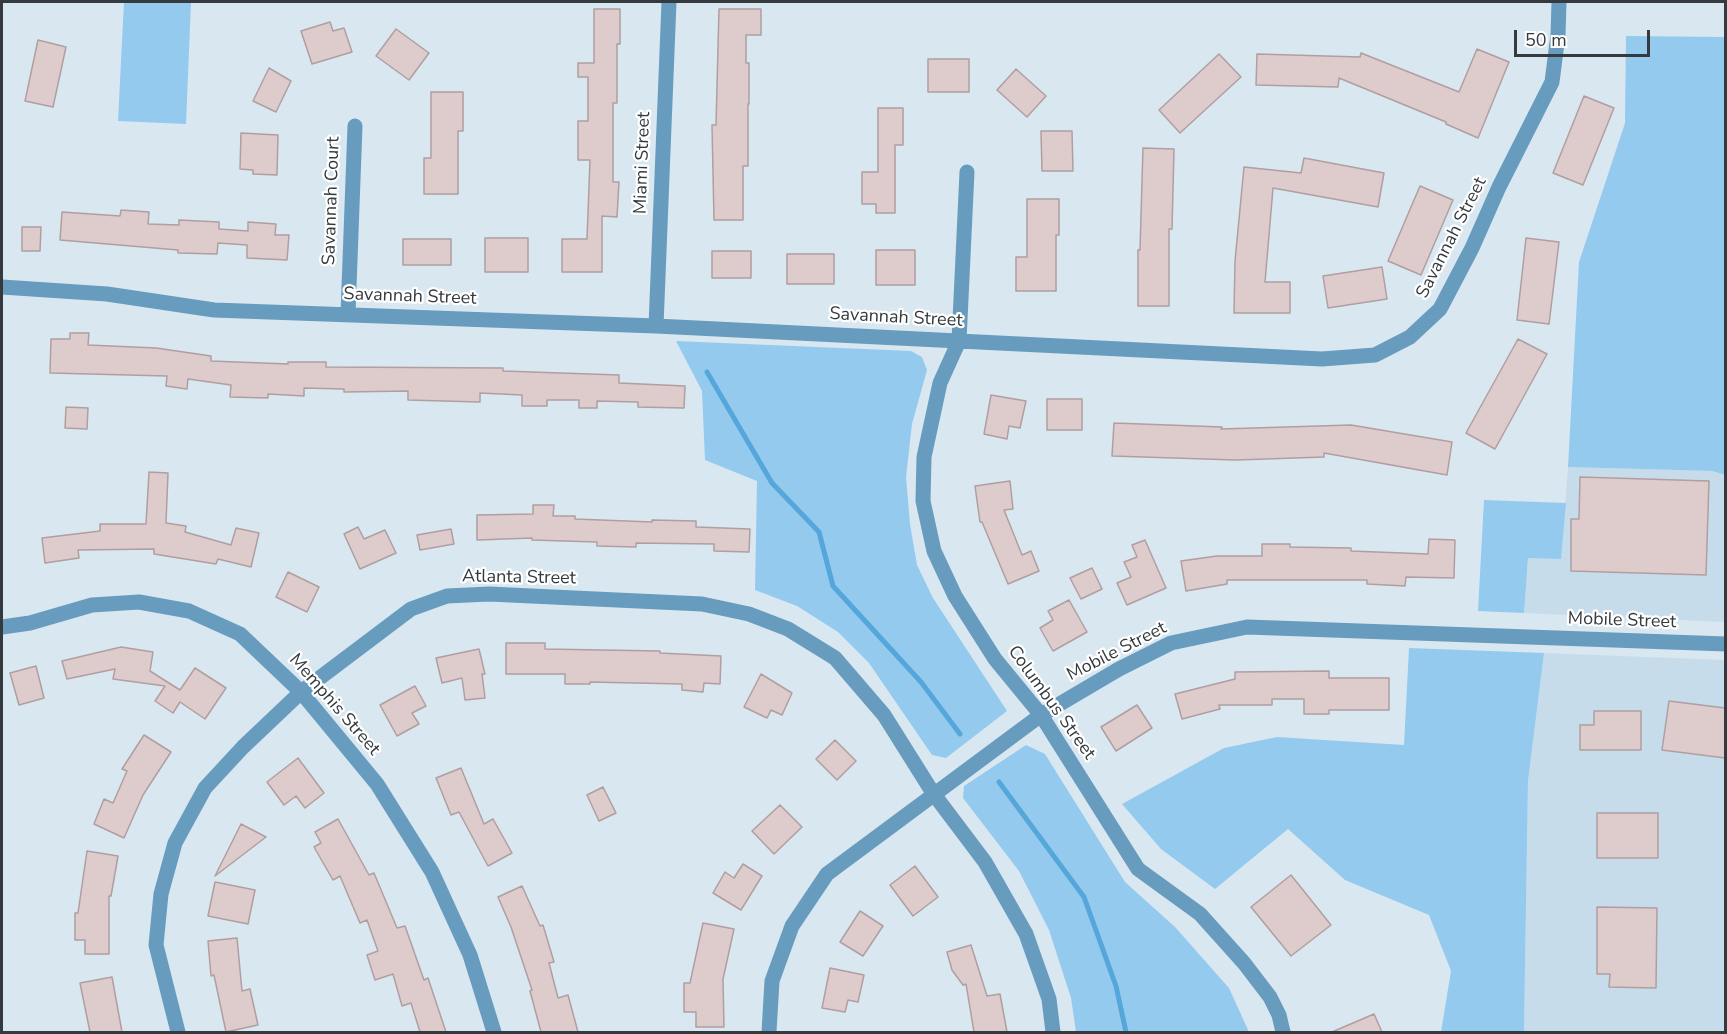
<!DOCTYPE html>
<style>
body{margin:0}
#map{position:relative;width:1727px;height:1034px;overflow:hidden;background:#d9e7f1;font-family:"Nunito Sans",sans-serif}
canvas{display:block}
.frame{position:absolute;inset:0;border:3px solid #343a3e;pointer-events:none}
.scale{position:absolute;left:1514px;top:30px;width:136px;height:27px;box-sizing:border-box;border:3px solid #343a3e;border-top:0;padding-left:8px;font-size:18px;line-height:21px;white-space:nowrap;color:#343a3e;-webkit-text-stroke:4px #fff;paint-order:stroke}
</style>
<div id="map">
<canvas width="1727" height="1034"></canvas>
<div class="frame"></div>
<div class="scale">50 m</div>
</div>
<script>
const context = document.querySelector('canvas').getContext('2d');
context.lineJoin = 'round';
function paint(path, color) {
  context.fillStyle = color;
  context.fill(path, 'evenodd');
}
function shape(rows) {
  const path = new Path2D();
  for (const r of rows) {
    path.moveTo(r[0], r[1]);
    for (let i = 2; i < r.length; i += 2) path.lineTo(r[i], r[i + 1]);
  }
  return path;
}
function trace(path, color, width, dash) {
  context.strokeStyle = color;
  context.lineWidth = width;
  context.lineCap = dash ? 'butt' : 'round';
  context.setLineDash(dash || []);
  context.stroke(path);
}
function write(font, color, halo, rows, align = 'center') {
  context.font = font + ' "Nunito Sans",sans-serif';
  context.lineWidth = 4.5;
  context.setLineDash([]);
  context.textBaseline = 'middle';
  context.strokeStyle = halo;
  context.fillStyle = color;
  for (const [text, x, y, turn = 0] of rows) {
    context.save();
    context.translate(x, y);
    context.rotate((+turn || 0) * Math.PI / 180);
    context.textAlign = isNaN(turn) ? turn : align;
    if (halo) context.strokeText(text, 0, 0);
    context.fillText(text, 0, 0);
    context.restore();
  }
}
const built = shape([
 [1568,467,1712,471,1725,475,1725,622,1524,613,1528,558,1561,558],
 [1544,653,1725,660,1725,1032,1524,1032,1528,781]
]);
const green = shape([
 [124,2,191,2,186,124,118,121],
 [1626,36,1725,37,1725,475,1712,471,1568,467,1579,262,1625,123],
 [676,341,911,351,922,357,927,370,912,424,906,477,910,524,917,565,933,598,1007,711,946,758,932,755,869,663,838,632,797,606,755,590,757,481,705,460,702,391],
 [1484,500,1566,503,1561,559,1528,558,1524,613,1478,611],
 [1409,648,1544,653,1528,781,1524,1032,1441,1032,1451,971,1429,915,1345,880,1288,829,1215,889,1161,849,1122,804,1224,748,1277,737,1404,745],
 [1026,745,1045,754,1125,882,1175,927,1229,988,1249,1032,1076,1032,1071,998,1049,930,1019,871,963,798,964,786]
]);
const stream = shape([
 [707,372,772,483,819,532,833,586,921,682,960,734],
 [999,782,1084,897,1116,986,1126,1032]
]);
const building = shape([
 [594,9,620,9,620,44,617,44,617,103,613,103,613,182,619,182,617,217,602,216,602,272,562,272,562,239,587,239,590,160,578,160,578,121,588,121,588,77,578,77,578,63,594,63,594,9],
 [719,9,761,9,761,35,746,35,746,63,749,63,749,104,748,104,748,166,743,166,743,220,714,220,712,125,716,125,719,9],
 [330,22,333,31,344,28,352,52,312,64,301,31,330,22],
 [396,29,429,53,409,80,376,56,396,29],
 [38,40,66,47,53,107,25,101,38,40],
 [1477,49,1509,62,1478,138,1446,124,1446,122,1339,78,1338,87,1256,85,1257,54,1360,57,1361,53,1459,92,1477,49],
 [1219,54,1241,77,1180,133,1159,110,1219,54],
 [928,59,969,59,969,92,928,92,928,59],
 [269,68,291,81,276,112,253,101,269,68],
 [1016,69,1046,96,1027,117,997,90,1016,69],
 [431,92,463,92,463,131,458,131,458,194,424,194,424,158,431,158,431,92],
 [1584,96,1614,108,1583,185,1553,173,1584,96],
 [878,108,903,108,903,145,895,145,895,213,876,213,876,204,862,204,862,172,878,172,878,108],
 [1041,131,1072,131,1073,171,1042,171,1041,131],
 [241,133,278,135,277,175,253,174,253,170,240,169,241,133],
 [1143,148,1174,149,1172,229,1169,229,1169,306,1138,306,1138,250,1140,250,1143,148],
 [1304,158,1384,173,1378,207,1273,188,1265,282,1290,282,1290,313,1234,313,1235,261,1244,167,1301,173,1304,158],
 [1420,186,1453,200,1421,275,1388,261,1420,186],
 [1027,199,1059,199,1059,235,1056,235,1056,291,1016,291,1016,257,1027,257,1027,199],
 [121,210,149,212,148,224,179,225,179,220,219,222,219,229,248,231,248,222,276,224,275,235,289,235,287,260,247,258,247,245,218,243,217,254,178,253,178,250,60,240,62,212,120,216,121,210],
 [22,227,41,227,40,251,22,251,22,227],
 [485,238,528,238,528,272,485,272,485,238],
 [1526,238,1559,242,1549,324,1517,320,1526,238],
 [403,239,451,239,451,265,403,265,403,239],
 [876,250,915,250,915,285,876,285,876,250],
 [712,251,751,251,751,278,712,278,712,251],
 [787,254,834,254,834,284,787,284,787,254],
 [1382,267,1387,299,1328,308,1323,276,1382,267],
 [70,333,89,333,88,345,156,348,211,356,211,361,288,364,288,362,326,362,326,367,503,368,503,371,619,375,619,383,685,386,684,408,638,407,638,402,597,401,597,408,579,408,579,400,547,400,547,406,522,406,522,395,480,393,480,402,408,400,408,391,344,392,344,389,304,388,304,396,268,394,268,398,230,397,231,385,188,379,187,389,166,386,167,376,50,373,51,339,70,339,70,333],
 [1518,339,1547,354,1495,449,1466,433,1518,339],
 [991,395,1026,401,1020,428,1009,426,1007,439,984,434,991,395],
 [1047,399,1082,399,1082,430,1047,430,1047,399],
 [66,407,88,408,87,429,65,428,66,407],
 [1114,423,1222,427,1221,429,1351,425,1452,442,1447,475,1324,453,1324,457,1236,460,1112,456,1114,423],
 [149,472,168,473,166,523,186,526,185,532,231,545,236,528,259,533,251,567,218,559,216,564,154,554,154,549,78,550,79,558,45,563,42,538,100,531,100,524,146,524,149,472],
 [1580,477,1709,481,1706,575,1571,571,1571,519,1579,519,1580,477],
 [1010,481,1013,509,1004,510,1022,555,1031,551,1039,571,1008,584,982,522,980,522,975,486,1010,481],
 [533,505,554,505,553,516,575,516,575,519,652,522,652,520,696,521,696,527,750,529,749,552,714,551,714,544,636,543,636,547,597,546,597,542,532,540,532,538,477,540,477,515,533,514,533,505],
 [358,527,364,539,385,530,396,553,360,569,344,534,358,527],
 [451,529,454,544,420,550,417,535,451,529],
 [1429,539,1455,540,1454,578,1406,577,1405,586,1367,584,1367,580,1227,580,1227,584,1186,591,1181,561,1217,556,1262,556,1262,544,1290,544,1290,547,1351,548,1351,551,1428,554,1429,539],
 [1145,540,1166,588,1127,605,1117,583,1131,577,1124,562,1137,557,1132,545,1145,540],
 [1092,568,1102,589,1081,599,1070,578,1092,568],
 [288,572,319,587,307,612,276,597,288,572],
 [1069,600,1087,632,1053,651,1040,628,1053,620,1048,611,1069,600],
 [506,643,545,643,545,649,660,651,660,653,721,656,720,684,704,683,703,692,682,690,682,684,590,682,590,684,565,684,565,674,506,674,506,643],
 [121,647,153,652,150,671,180,690,195,668,226,688,205,719,180,702,173,713,155,701,165,686,113,679,115,669,67,679,62,661,121,647],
 [479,649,485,674,482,674,485,698,465,700,462,678,442,683,436,658,479,649],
 [36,666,44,698,19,705,10,673,36,666],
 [1329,671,1329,678,1389,678,1389,710,1329,710,1329,714,1304,714,1304,699,1272,699,1272,705,1219,705,1220,709,1182,719,1175,694,1235,679,1235,672,1329,671],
 [761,674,792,693,782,715,771,710,767,718,744,707,761,674],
 [415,686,426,706,412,713,419,724,397,736,380,705,415,686],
 [1669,701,1725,708,1725,758,1662,750,1669,701],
 [1137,705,1152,728,1116,751,1101,727,1137,705],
 [1594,711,1641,711,1641,750,1580,750,1580,725,1594,725,1594,711],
 [144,735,171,752,143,795,124,838,94,824,104,799,113,803,127,771,122,769,144,735],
 [835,740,856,761,837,780,816,759,835,740],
 [298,758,324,793,305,808,296,796,284,805,267,782,298,758],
 [461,768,484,824,493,819,512,853,488,866,459,812,451,815,436,778,461,768],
 [603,787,616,813,599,821,587,795,603,787],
 [780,805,802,827,774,854,752,831,780,805],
 [1597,813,1658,813,1658,858,1597,858,1597,813],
 [338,819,369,875,374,873,397,928,405,926,424,980,428,978,446,1032,420,1032,411,1003,402,1006,393,974,375,980,367,955,378,951,367,920,360,923,340,876,333,880,314,847,321,843,315,832,338,819],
 [241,824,266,837,215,876,241,824],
 [87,851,118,856,111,896,109,896,109,954,85,954,85,940,75,940,75,913,78,913,87,851],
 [743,864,762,876,741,910,713,893,725,872,734,878,743,864],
 [915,866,938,897,913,916,890,885,915,866],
 [1291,875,1331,925,1291,956,1251,907,1291,875],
 [215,882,255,890,248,924,208,916,215,882],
 [522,886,540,926,543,925,554,962,549,963,558,998,568,995,578,1032,541,1032,530,991,532,990,511,927,498,897,522,886],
 [1597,907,1657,908,1656,988,1609,987,1610,974,1597,974,1597,907],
 [860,911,883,926,863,956,840,942,860,911],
 [703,923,734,929,723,979,724,1027,696,1027,696,1012,684,1012,684,983,690,983,703,923],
 [237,938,242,991,250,989,258,1025,226,1032,214,975,211,976,208,941,237,938],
 [971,945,987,996,1000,994,1007,1032,974,1032,966,984,963,985,952,970,947,952,971,945],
 [830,968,864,975,858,1002,848,1000,845,1012,822,1008,830,968],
 [112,977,122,1032,90,1032,80,983,112,977],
 [1374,1014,1382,1032,1332,1032,1374,1014]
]);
const minor = shape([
 [967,172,959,341,940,383,924,457,923,501,934,551,955,596,995,659,1041,715,1138,869,1200,914,1244,963,1270,997,1279,1015,1283,1032],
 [2,287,107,294,214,310,656,326,1322,359,1375,355,1410,337,1440,309,1472,248,1499,187,1552,82,1558,35,1559,2],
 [348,314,355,126],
 [656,326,669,2],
 [2,627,30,623,92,605,139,602,189,611,240,634,301,692,377,784,432,872,470,955,494,1032],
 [178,1032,156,945,161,894,175,843,205,788,243,747,301,692,411,609,447,596,489,594,702,604,749,614,788,629,835,658,884,715,933,793,985,862,1026,934,1049,999,1053,1032],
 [769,1032,772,981,792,926,827,874,1041,715,1119,669,1171,643,1247,627,1726,644]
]);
const streetNames = [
 ["Miami Street",643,163,-88],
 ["Savannah Court",332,201,-88],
 ["Savannah Street",1452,238,-63],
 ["Savannah Street",410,297,2],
 ["Savannah Street",896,318,3],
 ["Atlanta Street",519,578,1],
 ["Mobile Street",1622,621,2],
 ["Mobile Street",1117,652,-27],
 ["Columbus Street",1051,703,54],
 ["Memphis Street",334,705,49]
];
paint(built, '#c7dceb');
paint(green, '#95caef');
trace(stream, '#55a6da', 5);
paint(building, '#decccd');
trace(building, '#b09ea0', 1.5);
trace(minor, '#689cbf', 15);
write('18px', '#343a3e', '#fff', streetNames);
</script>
